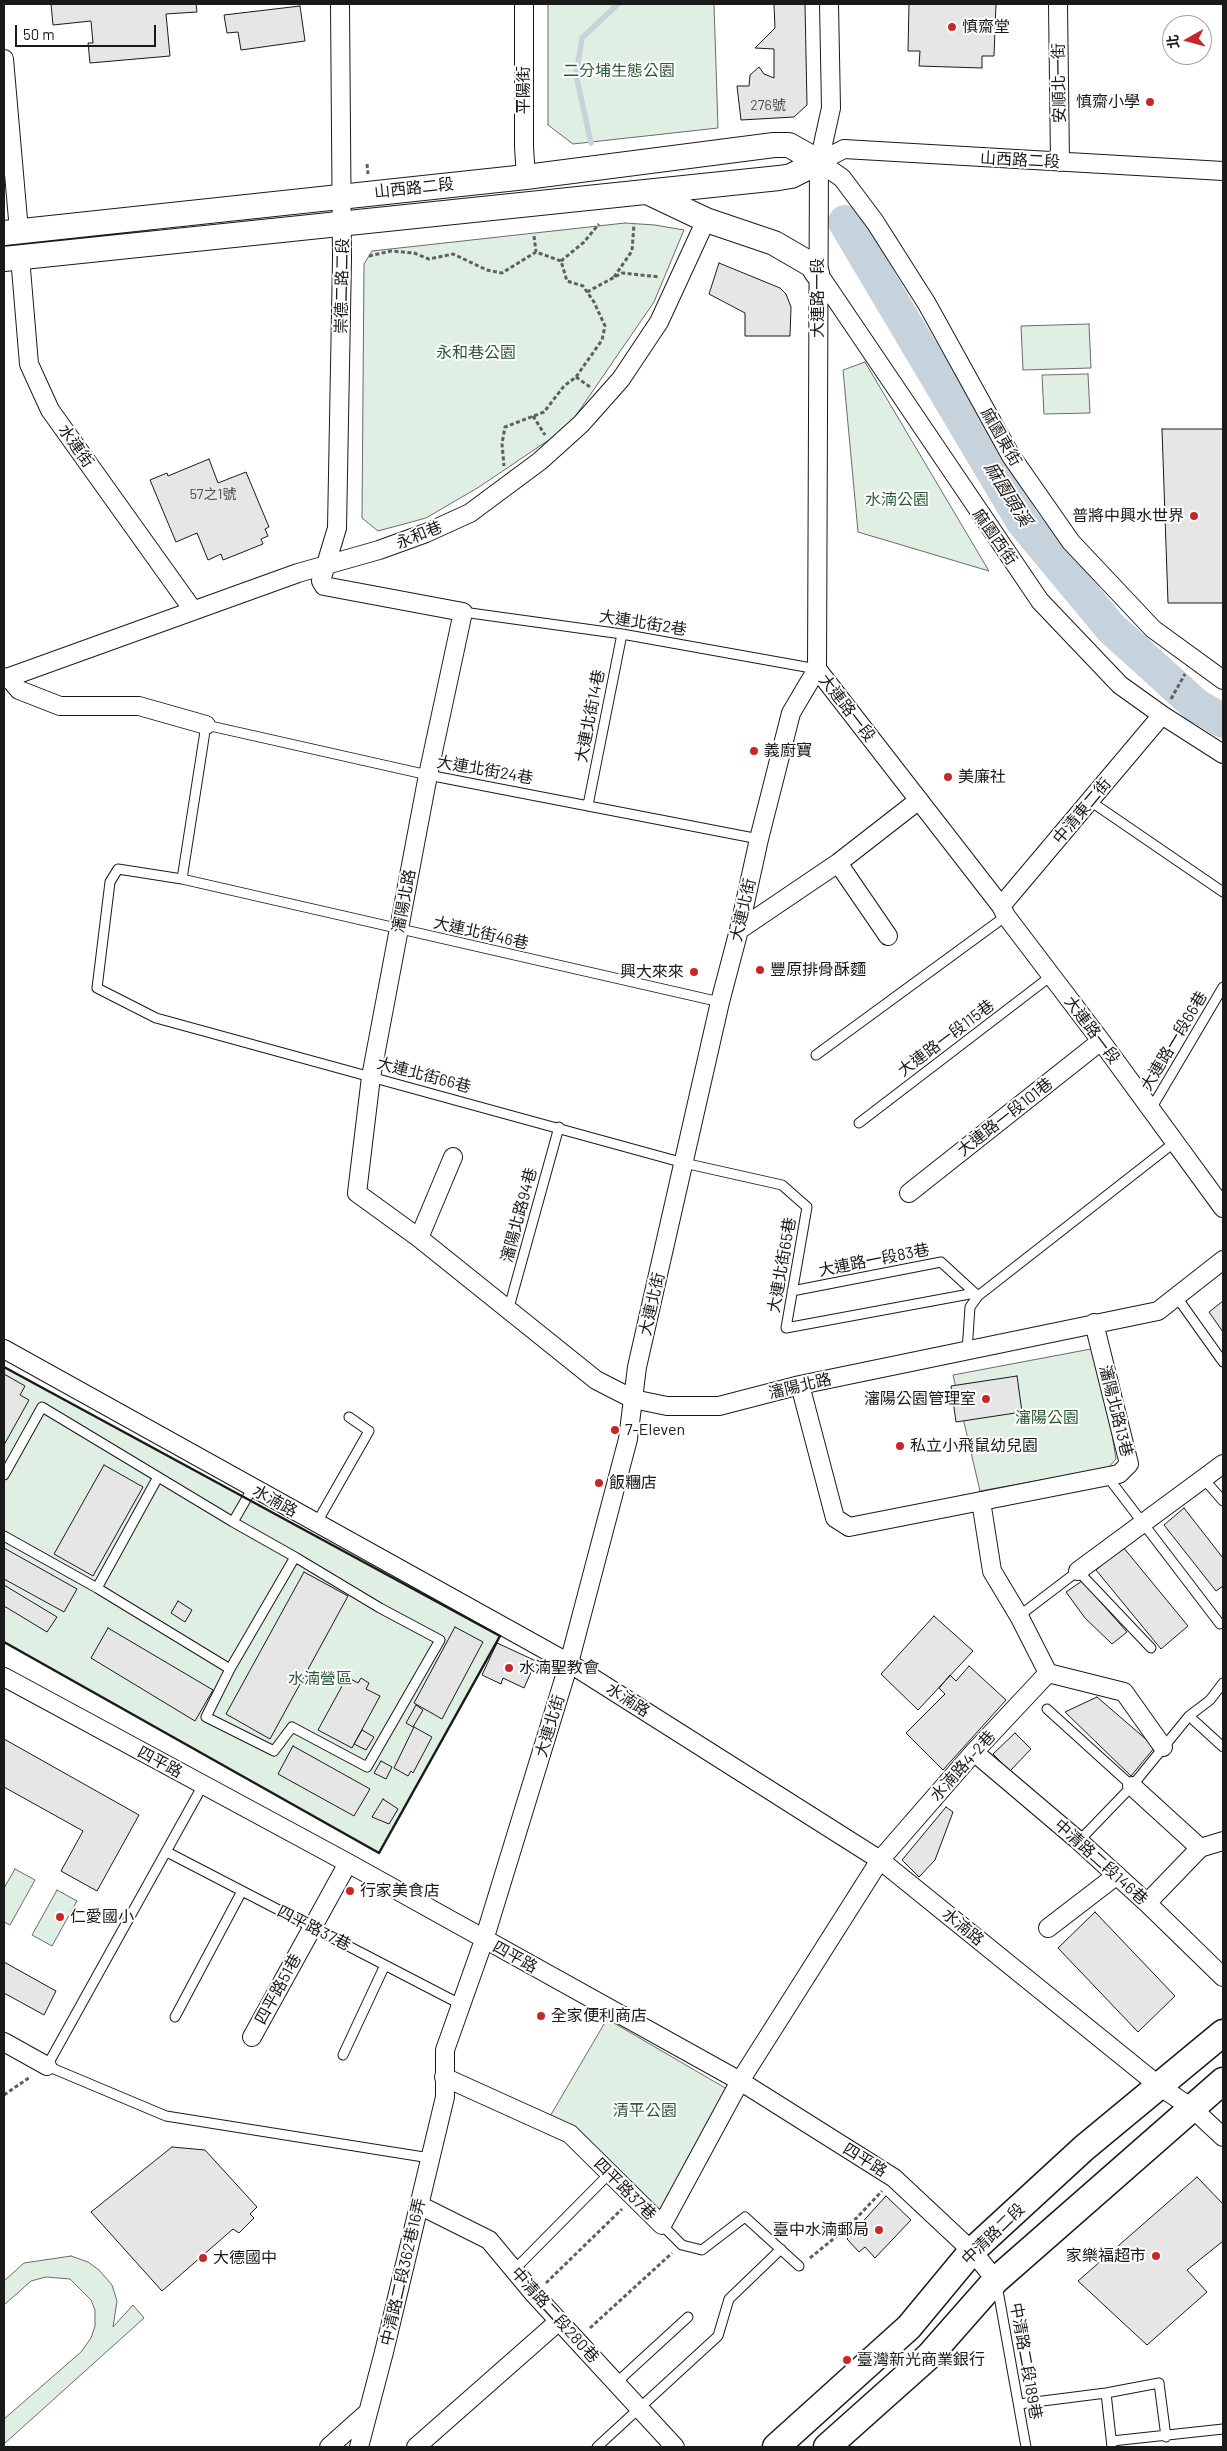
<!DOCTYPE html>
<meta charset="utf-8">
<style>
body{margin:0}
#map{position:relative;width:1227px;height:2451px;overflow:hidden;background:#fff;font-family:Barlow,"Noto Sans TC",sans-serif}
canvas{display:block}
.frame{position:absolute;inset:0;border:5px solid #1a1a1a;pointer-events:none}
.north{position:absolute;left:1162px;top:15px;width:50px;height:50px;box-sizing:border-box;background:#fff;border:1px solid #a3a3a3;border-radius:50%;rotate:263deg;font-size:14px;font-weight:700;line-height:20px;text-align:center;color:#1a1a1a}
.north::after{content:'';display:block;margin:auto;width:18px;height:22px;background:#c62828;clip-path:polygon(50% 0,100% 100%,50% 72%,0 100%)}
.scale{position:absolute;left:15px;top:25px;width:141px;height:22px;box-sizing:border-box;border:2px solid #1a1a1a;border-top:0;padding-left:6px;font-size:15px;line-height:18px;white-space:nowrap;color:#1a1a1a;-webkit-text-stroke:4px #fff;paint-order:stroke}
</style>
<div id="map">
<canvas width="1227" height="2451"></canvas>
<div class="frame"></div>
<div class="north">北</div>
<div class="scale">50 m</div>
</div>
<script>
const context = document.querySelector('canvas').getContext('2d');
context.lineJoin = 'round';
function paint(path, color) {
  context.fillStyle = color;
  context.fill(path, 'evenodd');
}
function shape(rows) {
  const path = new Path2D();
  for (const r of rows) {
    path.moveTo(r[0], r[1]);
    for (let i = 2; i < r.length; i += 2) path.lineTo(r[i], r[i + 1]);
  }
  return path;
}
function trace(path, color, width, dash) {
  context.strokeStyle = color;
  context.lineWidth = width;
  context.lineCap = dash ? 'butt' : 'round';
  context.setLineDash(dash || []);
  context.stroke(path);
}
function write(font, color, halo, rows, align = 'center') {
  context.font = font + ' Barlow,"Noto Sans TC",sans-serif';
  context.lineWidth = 4;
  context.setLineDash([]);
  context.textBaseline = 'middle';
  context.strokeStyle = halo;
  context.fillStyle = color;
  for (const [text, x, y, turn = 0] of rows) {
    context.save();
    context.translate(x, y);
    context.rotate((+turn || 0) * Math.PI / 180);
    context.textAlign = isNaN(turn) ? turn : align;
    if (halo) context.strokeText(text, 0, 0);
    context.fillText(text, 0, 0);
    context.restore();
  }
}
const green = shape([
 [548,4,714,4,718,128,573,144,548,125,548,4],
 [625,223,655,225,684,230,654,302,568,427,479,487,426,518,378,531,362,518,364,264,372,251,625,223],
 [1089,324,1091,368,1023,370,1021,326,1089,324],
 [865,362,989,571,858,532,843,370,865,362],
 [1088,374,1090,413,1044,414,1042,375,1088,374],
 [1091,1349,1099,1354,1116,1459,1108,1468,980,1491,953,1375,1091,1349],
 [4,1367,500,1636,379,1853,4,1642,4,1367],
 [15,1869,35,1880,10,1925,4,1922,4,1888,15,1869],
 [57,1890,77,1901,52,1946,32,1935,57,1890],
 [607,2019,727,2089,659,2212,549,2118,607,2019],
 [71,2256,88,2262,99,2270,112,2285,117,2301,113,2327,133,2305,144,2318,4,2444,4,2419,81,2352,91,2338,95,2326,95,2310,91,2300,70,2279,46,2277,31,2281,4,2305,4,2281,24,2263,71,2256]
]);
const stream = shape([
 [591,143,576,75,582,38,618,4]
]);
const river = shape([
 [845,222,1023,522,1111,628,1196,705,1223,721]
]);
const building = shape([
 [51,4,196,4,197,12,166,14,170,56,90,63,88,43,93,43,91,21,53,25,51,4],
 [774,4,805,4,807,105,794,117,741,120,737,86,749,86,750,75,759,67,764,74,774,78,774,49,755,48,775,28,774,4],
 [909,4,996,4,994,56,982,56,982,68,919,66,920,51,908,51,909,4],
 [300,6,305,41,241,50,238,32,227,33,224,15,300,6],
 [719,263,780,288,786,294,791,307,790,336,745,336,745,313,709,294,719,263],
 [1162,429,1223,429,1223,603,1168,603,1162,429],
 [209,459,218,483,246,472,269,527,265,529,268,536,261,539,263,544,223,560,221,554,208,560,197,533,176,542,150,480,167,473,168,476,209,459],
 [1223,1301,1223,1332,1209,1312,1223,1301],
 [4,1374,25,1386,20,1395,29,1400,4,1445,4,1374],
 [1017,1376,1022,1412,956,1422,951,1386,1017,1376],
 [104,1465,143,1487,93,1576,54,1554,104,1465],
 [1184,1508,1223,1558,1223,1586,1216,1591,1164,1525,1184,1508],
 [1123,1547,1188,1626,1161,1649,1096,1570,1123,1547],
 [4,1548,77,1589,64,1612,4,1579,4,1548],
 [304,1572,348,1596,270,1739,226,1714,304,1572],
 [1082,1581,1127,1632,1112,1644,1085,1618,1066,1592,1082,1581],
 [4,1585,57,1617,47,1632,4,1606,4,1585],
 [178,1601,192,1610,185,1622,171,1613,178,1601],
 [934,1616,973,1651,918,1710,881,1674,934,1616],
 [455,1627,483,1642,442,1719,414,1703,455,1627],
 [108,1628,213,1690,195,1721,91,1658,108,1628],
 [497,1643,536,1661,524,1688,503,1678,501,1684,482,1675,497,1643],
 [969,1666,1006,1700,943,1770,906,1733,945,1694,939,1688,950,1675,956,1681,969,1666],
 [347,1677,358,1683,361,1678,369,1683,366,1689,380,1696,352,1748,318,1730,347,1677],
 [1097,1697,1155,1747,1131,1776,1065,1712,1097,1697],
 [416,1705,423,1710,413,1727,406,1723,416,1705],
 [414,1727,432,1737,413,1773,411,1771,408,1776,394,1768,414,1727],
 [362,1730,374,1737,366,1750,354,1744,362,1730],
 [1015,1733,1031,1749,1010,1771,993,1754,1015,1733],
 [4,1739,139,1815,97,1891,61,1871,83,1831,4,1787,4,1739],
 [293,1746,370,1789,354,1816,278,1774,293,1746],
 [381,1761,392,1767,386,1779,374,1773,381,1761],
 [383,1799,398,1809,389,1824,372,1817,383,1799],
 [946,1807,953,1812,935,1860,919,1877,902,1860,946,1807],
 [1095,1912,1175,1996,1138,2032,1058,1948,1095,1912],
 [4,1962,56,1991,44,2015,4,1993,4,1962],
 [172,2147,205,2150,257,2207,250,2214,254,2218,239,2233,233,2229,162,2291,91,2212,172,2147],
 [1197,2177,1223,2204,1223,2241,1187,2270,1207,2292,1147,2345,1078,2281,1197,2177],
 [886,2196,911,2220,875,2258,865,2247,859,2252,847,2239,886,2196]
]);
const path = shape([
 [367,164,368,174],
 [534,236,536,252],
 [369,256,391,251,414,253,429,259,453,254,487,270,502,273,536,252,561,261,567,281,583,286,594,302,605,326,602,340,576,377,564,386,544,412,505,427,502,444,504,466],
 [561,261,584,242,599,224],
 [614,277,632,251,634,224],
 [587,292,622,273,660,277],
 [576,377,590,387],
 [533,416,545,435],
 [1171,699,1185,674],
 [4,2095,30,2077],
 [810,2258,849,2226,882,2191],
 [546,2283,622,2209],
 [590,2328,672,2253]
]);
const lane = shape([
 [463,612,622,634,817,669],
 [1090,801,1223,892],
 [588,805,622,634],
 [182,879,206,725,428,775,759,839],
 [720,1002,182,879,118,869,110,882,97,988,156,1018,684,1163,782,1185,807,1207,786,1328,975,1293],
 [816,1055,1006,916],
 [1151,1109,1223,987],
 [859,1123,1051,976],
 [792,1291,941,1262,978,1296],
 [1176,1296,1223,1362],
 [508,1311,559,1127],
 [967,1351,970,1307,978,1296,1175,1142],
 [4,1475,42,1407,233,1522,252,1489],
 [1107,1476,1220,1624],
 [1203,1478,1223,1501],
 [316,1524,369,1431,349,1417],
 [4,1536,97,1588,230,1669,295,1557,233,1522],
 [97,1588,158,1477],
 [1019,1616,1078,1571,1151,1648],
 [230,1669,206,1717,274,1751,292,1727,367,1767,440,1640,380,1608,295,1557],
 [1047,1709,1132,1786],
 [1189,1716,1223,1747],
 [203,1785,47,2066,166,2116,430,2158],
 [1079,1841,1132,1786,1189,1716,1210,1700,1223,1683],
 [167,1852,460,2004],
 [175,2017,242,1891],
 [343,2055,385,1965],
 [662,2225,682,2245,702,2250,745,2217,799,2266],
 [514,2270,609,2174],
 [997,2285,1026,2447],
 [616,2383,688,2317],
 [1106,2393,1112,2447],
 [1019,2404,1106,2393,1159,2383,1166,2437],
 [1112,2441,1223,2429],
 [597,2447,718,2336,729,2299,781,2249]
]);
const street = shape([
 [340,4,342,259,337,528,321,581,324,586,463,612,428,775,371,1077,357,1193,419,1238,596,1380,633,1399,667,1406,719,1406,800,1385,1158,1311,1223,1260],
 [524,4,524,147,526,177],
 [829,4,831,108,819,162,817,669,1001,906,1006,916,1101,1041,1223,1208],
 [1058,4,1060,162],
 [4,59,19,231],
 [819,162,842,178,875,222,927,304,1011,456,1071,542,1153,629,1223,680],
 [819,162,844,149,1223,171],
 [20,257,29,364,50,410,193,610],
 [818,273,1040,601,1120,685,1162,715,1223,754],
 [8,677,19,690,60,706,139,706,206,725],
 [4,679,298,573,379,550,426,533,470,513,540,461,581,424,621,379,659,322,706,220],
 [838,863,888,936],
 [1001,906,1162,715],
 [739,930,838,863,919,800],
 [909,1193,1101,1041],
 [419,1238,453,1157],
 [4,1349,569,1663,880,1860,1158,2085,1193,2109,1223,2137],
 [800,1385,835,1518,849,1527,1119,1474,1129,1464,1094,1323],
 [981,1501,992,1571,1019,1616,1048,1673,1124,1692,1163,1747],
 [1078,1571,1223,1464],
 [4,1677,348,1863,740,2081,894,2178,972,2251,996,2280],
 [974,1752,1079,1841,1147,1903,1223,1977],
 [1132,1786,1200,1848],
 [1147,1903,1200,1848,1223,1841],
 [1048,1928,1117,1875],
 [252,2037,348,1863],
 [4,2042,47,2066],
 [444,2077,570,2134,662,2225,740,2081,880,1860,974,1752,1048,1673],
 [419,2205,489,2240,534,2294,675,2447],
 [329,2447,367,2413],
 [359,2447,384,2352,445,2097,445,2050,484,1940,569,1663,628,1439,637,1367,720,1002,739,930,759,839,791,713,817,669],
 [416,2447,559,2321]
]);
const secondary = shape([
 [647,192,706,220,774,243,812,265,817,273],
 [4,233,526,177,774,145,789,145,819,162],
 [4,259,779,178,791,176,819,162]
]);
const primary = shape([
 [776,2447,909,2327,972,2251,1084,2148,1223,2033],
 [827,2447,929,2356,996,2280,1223,2081]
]);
const wall = shape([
 [4,1367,500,1636,379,1853,4,1642]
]);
const markers = [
 [952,27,5,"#c62828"],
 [1150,102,5,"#c62828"],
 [1194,516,5,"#c62828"],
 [754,751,5,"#c62828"],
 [948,777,5,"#c62828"],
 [760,970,5,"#c62828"],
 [694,972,5,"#c62828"],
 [986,1399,5,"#c62828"],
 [615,1430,5,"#c62828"],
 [900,1446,5,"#c62828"],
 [599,1483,5,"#c62828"],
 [509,1668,5,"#c62828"],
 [350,1891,5,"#c62828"],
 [60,1917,5,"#c62828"],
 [541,2016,5,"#c62828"],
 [879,2230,5,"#c62828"],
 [1156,2256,5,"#c62828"],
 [203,2258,5,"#c62828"],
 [847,2360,5,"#c62828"]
];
const numberNames = [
 ["276號",768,105],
 ["57之1號",213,494]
];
const poiNames = [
 ["慎齋堂",962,27],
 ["慎齋小學",1140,102,"right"],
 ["普將中興水世界",1184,516,"right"],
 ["義廚寶",764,751],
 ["美廉社",958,777],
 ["豐原排骨酥麵",770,970],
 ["興大來來",684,972,"right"],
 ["瀋陽公園管理室",976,1399,"right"],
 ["7-Eleven",625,1430],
 ["私立小飛鼠幼兒園",910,1446],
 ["飯糰店",609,1483],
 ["水湳聖教會",519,1668],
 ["行家美食店",360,1891],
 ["仁愛國小",70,1917],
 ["全家便利商店",551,2016],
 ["臺中水湳郵局",869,2230,"right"],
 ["家樂福超市",1146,2256,"right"],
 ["大德國中",213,2258],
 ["臺灣新光商業銀行",857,2360]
];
const parkNames = [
 ["二分埔生態公園",619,71],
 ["永和巷公園",476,353],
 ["水湳公園",897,500],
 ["瀋陽公園",1047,1418],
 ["水湳營區",320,1679],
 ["清平公園",645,2111]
];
const streetNames = [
 ["安順北一街",1059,83,-91],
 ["平陽街",524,90,-90],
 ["山西路二段",1020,160,3],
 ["山西路二段",414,188,-6],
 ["崇德二路二段",342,286,-89],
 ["大連路一段",818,298,-90],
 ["麻園東街",1001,437,60],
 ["水連街",76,446,55],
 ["永和巷",419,535,-22],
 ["麻園西街",995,537,55],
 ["大連北街2巷",643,623,9],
 ["大連路一段",847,708,52],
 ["大連北街14巷",590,716,-79],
 ["大連北街24巷",485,770,10],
 ["中清東二街",1082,811,-50],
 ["瀋陽北路",404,901,-79],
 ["大連北街",743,910,-77],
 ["大連北街46巷",481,933,13],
 ["大連路一段",1092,1030,53],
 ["大連路一段115巷",946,1038,-37],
 ["大連路一段66巷",1174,1041,-59],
 ["大連北街66巷",424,1075,15],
 ["大連路一段101巷",1005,1117,-38],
 ["瀋陽北路94巷",519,1215,-75],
 ["大連路一段83巷",874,1260,-11],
 ["大連北街65巷",782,1265,-80],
 ["大連北街",652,1304,-77],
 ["瀋陽北路",800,1386,-13],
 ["瀋陽北路13巷",1116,1411,76],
 ["水湳路",275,1501,29],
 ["水湳路",628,1700,33],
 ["大連北街",550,1726,-73],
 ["四平路",160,1762,28],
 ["水湳路4-2巷",963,1766,-48],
 ["中清路二段146巷",1101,1862,42],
 ["水湳路",963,1927,39],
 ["四平路37巷",314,1928,27],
 ["四平路",515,1957,29],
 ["四平路51巷",278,1989,-61],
 ["四平路",865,2160,32],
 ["四平路37巷",625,2189,45],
 ["中清路二段",993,2234,-44],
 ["中清路二段362巷16弄",403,2272,-77],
 ["中清路二段280巷",555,2315,48],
 ["中清路二段189巷",1026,2361,80]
];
const waterNames = [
 ["麻園頭溪",1008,494,58]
];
paint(green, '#e0efe3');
trace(green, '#6a6a6a', 1);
trace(stream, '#c6d2dc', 5.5);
trace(river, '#c6d2dc', 34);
paint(building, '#e6e6e6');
trace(building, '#1a1a1a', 1);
trace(lane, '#1a1a1a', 11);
trace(street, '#1a1a1a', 20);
trace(secondary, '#1a1a1a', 26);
trace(primary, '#1a1a1a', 29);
trace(path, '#5f5f5f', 3, [4, 2.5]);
trace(lane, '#fff', 9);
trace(street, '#fff', 18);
trace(secondary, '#fff', 24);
trace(primary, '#fff', 26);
trace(wall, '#1a1a1a', 2.5);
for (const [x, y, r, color] of markers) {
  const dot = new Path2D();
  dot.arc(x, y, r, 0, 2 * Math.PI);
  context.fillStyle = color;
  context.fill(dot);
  trace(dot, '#fff', 2);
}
write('14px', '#4d4d4d', null, numberNames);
write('16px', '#1a1a1a', '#fff', poiNames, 'left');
write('16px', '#2b5a34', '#fff', parkNames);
write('16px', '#1a1a1a', '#fff', streetNames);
write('italic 18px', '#1a1a1a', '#fff', waterNames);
</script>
